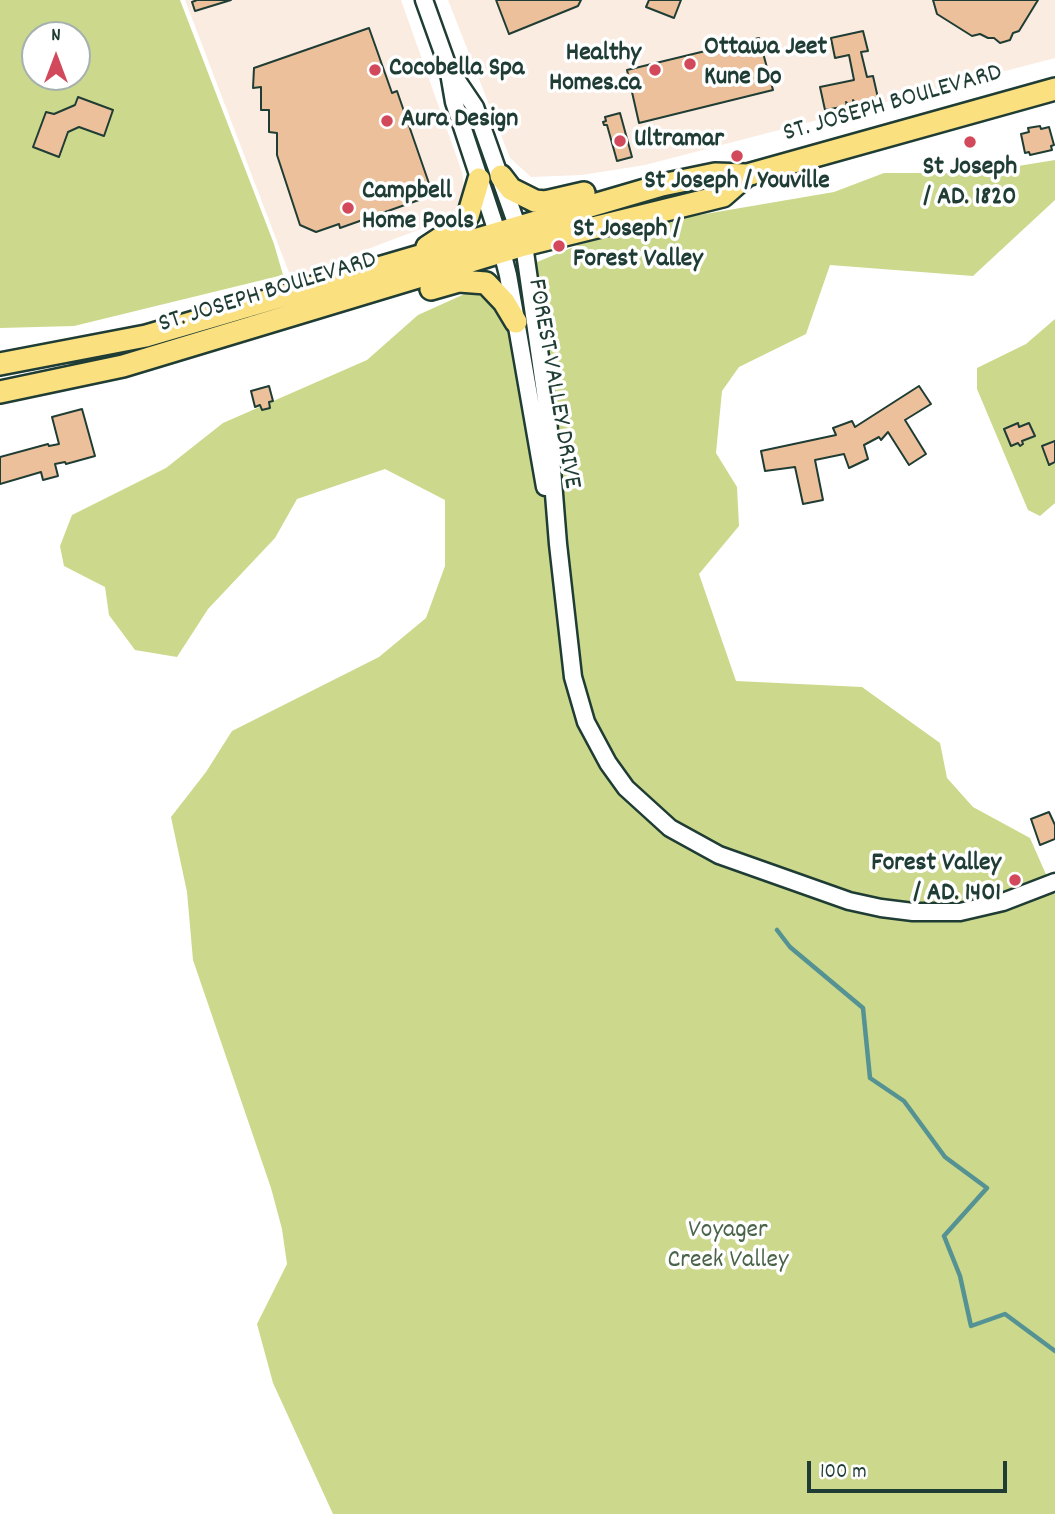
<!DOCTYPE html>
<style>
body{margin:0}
#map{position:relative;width:1055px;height:1514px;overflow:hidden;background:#fff;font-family:Dekko,sans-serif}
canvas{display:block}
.north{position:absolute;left:21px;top:21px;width:70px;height:70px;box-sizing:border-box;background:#fff;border:2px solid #a5b1ae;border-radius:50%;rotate:0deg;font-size:19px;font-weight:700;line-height:28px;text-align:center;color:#1f3d34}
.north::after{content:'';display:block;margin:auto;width:24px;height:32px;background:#d1495b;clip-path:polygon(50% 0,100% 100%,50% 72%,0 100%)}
.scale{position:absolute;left:807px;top:1461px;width:200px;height:32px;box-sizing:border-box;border:4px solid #1f3d34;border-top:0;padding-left:9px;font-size:21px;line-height:24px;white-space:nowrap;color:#1f3d34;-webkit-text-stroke:5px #fff;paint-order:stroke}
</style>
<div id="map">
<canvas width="1055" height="1514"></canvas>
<div class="north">N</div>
<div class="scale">100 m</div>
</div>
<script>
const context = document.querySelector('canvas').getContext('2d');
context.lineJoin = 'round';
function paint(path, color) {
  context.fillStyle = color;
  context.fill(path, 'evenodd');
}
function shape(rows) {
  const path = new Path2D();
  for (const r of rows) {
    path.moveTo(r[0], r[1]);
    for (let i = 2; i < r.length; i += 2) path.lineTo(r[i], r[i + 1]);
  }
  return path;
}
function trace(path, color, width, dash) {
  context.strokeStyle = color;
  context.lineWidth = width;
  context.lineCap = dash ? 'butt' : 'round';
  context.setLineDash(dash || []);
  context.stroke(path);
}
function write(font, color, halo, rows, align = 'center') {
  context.font = font + ' Dekko,sans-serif';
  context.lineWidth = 7;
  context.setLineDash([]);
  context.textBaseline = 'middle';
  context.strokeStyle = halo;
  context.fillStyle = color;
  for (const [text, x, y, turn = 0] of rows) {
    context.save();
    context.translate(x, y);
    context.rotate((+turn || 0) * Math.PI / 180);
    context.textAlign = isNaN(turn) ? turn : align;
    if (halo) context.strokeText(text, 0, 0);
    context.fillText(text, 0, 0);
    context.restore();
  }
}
const built = shape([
 [185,0,401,0,462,172,466,200,450,218,291,278],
 [448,0,1055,0,1055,58,645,165,582,175,531,177,510,158]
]);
const green = shape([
 [0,0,180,0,274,244,283,275,74,326,0,328],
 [35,35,77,35,77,77,35,77],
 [1055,160,1055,200,973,276,830,265,806,334,739,367,722,391,716,453,737,487,739,526,699,574,736,681,862,687,940,743,947,778,973,807,1030,838,1055,895,1055,1514,333,1514,273,1383,257,1324,287,1264,282,1229,271,1188,193,960,187,892,171,817,206,772,232,731,379,657,426,618,445,566,445,500,385,469,297,499,275,538,208,609,177,657,135,650,109,615,105,587,64,566,60,546,72,515,166,468,223,423,367,360,418,315,520,269,581,244,664,221,834,192,884,173,975,173],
 [1055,319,1055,503,1040,516,1028,510,977,389,977,368,1026,344]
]);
const stream = shape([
 [777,930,790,947,863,1008,870,1078,904,1101,945,1157,987,1188,944,1236,960,1276,971,1326,1005,1314,1055,1351]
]);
const building = shape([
 [197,0,231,0,195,11,192,2,197,0],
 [496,0,581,0,578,6,509,34,496,0],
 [649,0,681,0,674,18,646,7,649,0],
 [933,0,1038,0,1019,31,1013,33,1010,40,1000,43,994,38,988,38,980,34,972,36,937,14,933,0],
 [369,28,392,93,397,91,433,195,340,228,339,224,316,232,300,225,277,155,277,133,269,132,269,110,261,110,261,87,253,88,254,68,369,28],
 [863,31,868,51,861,52,867,77,873,76,878,98,855,103,853,100,853,103,848,104,846,102,847,106,825,110,820,87,854,80,849,55,835,58,831,38,863,31],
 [759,38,773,90,639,123,627,70,759,38],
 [78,97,113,110,104,136,79,127,68,132,59,157,33,147,46,112,54,114,75,105,78,97],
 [620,113,632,157,617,161,607,125,604,125,603,122,606,121,605,117,620,113],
 [1040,126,1041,129,1049,127,1054,145,1051,146,1052,150,1030,155,1029,152,1025,153,1021,134,1029,132,1028,128,1040,126],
 [269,386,273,401,269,402,270,408,262,410,260,405,255,407,251,391,269,386],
 [919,386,931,404,905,420,926,454,909,465,888,432,881,440,879,437,864,445,868,459,849,468,844,454,815,460,823,500,803,504,795,467,765,471,761,451,836,435,833,428,852,421,855,427,919,386],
 [82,409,95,456,66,464,65,462,55,464,58,476,43,480,41,472,0,484,0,457,48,444,49,446,59,444,52,417,82,409],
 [1018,423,1019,427,1029,423,1035,436,1022,441,1023,444,1020,446,1018,443,1011,446,1004,429,1018,423],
 [1055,441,1055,462,1049,465,1042,446,1055,441],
 [1049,812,1055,825,1055,839,1040,845,1031,819,1049,812]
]);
const minor = shape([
 [424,0,448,67,454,102,497,232,508,275,545,487],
 [448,67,475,107,524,245,547,406,558,544,573,677,586,722,608,763,626,788,670,828,719,855,849,901,881,908,913,912,960,912,1003,902,1055,882]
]);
const major = shape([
 [501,176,511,189,535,201,545,202,584,193],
 [427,247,462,224,468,216,479,179],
 [431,289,459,281,486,283,504,302,516,322],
 [0,364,146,336,662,185,715,174,747,175,1055,89],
 [0,392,123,366,524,245,723,196,747,175]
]);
const markers = [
 [690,64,7,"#d1495b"],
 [375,70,7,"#d1495b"],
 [655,70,7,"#d1495b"],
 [387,121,7,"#d1495b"],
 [620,141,7,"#d1495b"],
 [970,142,7,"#d1495b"],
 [737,156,7,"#d1495b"],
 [348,208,7,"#d1495b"],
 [559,246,7,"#d1495b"],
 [1015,880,7,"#d1495b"]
];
const poiNames = [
 ["Ottawa Jeet",704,49],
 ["Kune Do",704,79],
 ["Healthy",641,55,"right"],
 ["Homes.ca",641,85,"right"],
 ["Cocobella Spa",389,70],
 ["Aura Design",401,121],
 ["Ultramar",634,141],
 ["St Joseph",970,169,"center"],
 ["/ AD. 1820",970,199,"center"],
 ["St Joseph / Youville",737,183,"center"],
 ["Campbell",362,193],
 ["Home Pools",362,223],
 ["St Joseph /",573,231],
 ["Forest Valley",573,261],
 ["Forest Valley",1001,865,"right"],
 ["/ AD. 1401",1001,895,"right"]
];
const streetNames = [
 ["ST. JOSEPH BOULEVARD",893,105,-16],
 ["ST. JOSEPH BOULEVARD",268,294,-17],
 ["FOREST VALLEY DRIVE",552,384,80]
];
const parkNames = [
 ["Voyager",728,1232],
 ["Creek Valley",728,1262]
];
paint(built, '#faece1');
paint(green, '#ccd88b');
trace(stream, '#559293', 4.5);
paint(building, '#edc09c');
trace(building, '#1f3d34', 2);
trace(minor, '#1f3d34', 21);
trace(major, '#1f3d34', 26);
trace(minor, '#fff', 16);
trace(major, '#fbe080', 21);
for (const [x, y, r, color] of markers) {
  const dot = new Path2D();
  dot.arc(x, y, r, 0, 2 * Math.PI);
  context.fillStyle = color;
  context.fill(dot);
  trace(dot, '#fff', 2.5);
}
write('bold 26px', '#1f3d34', '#fff', poiNames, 'left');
write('26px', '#1f3d34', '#fff', streetNames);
write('26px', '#4a644a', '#fff', parkNames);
</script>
